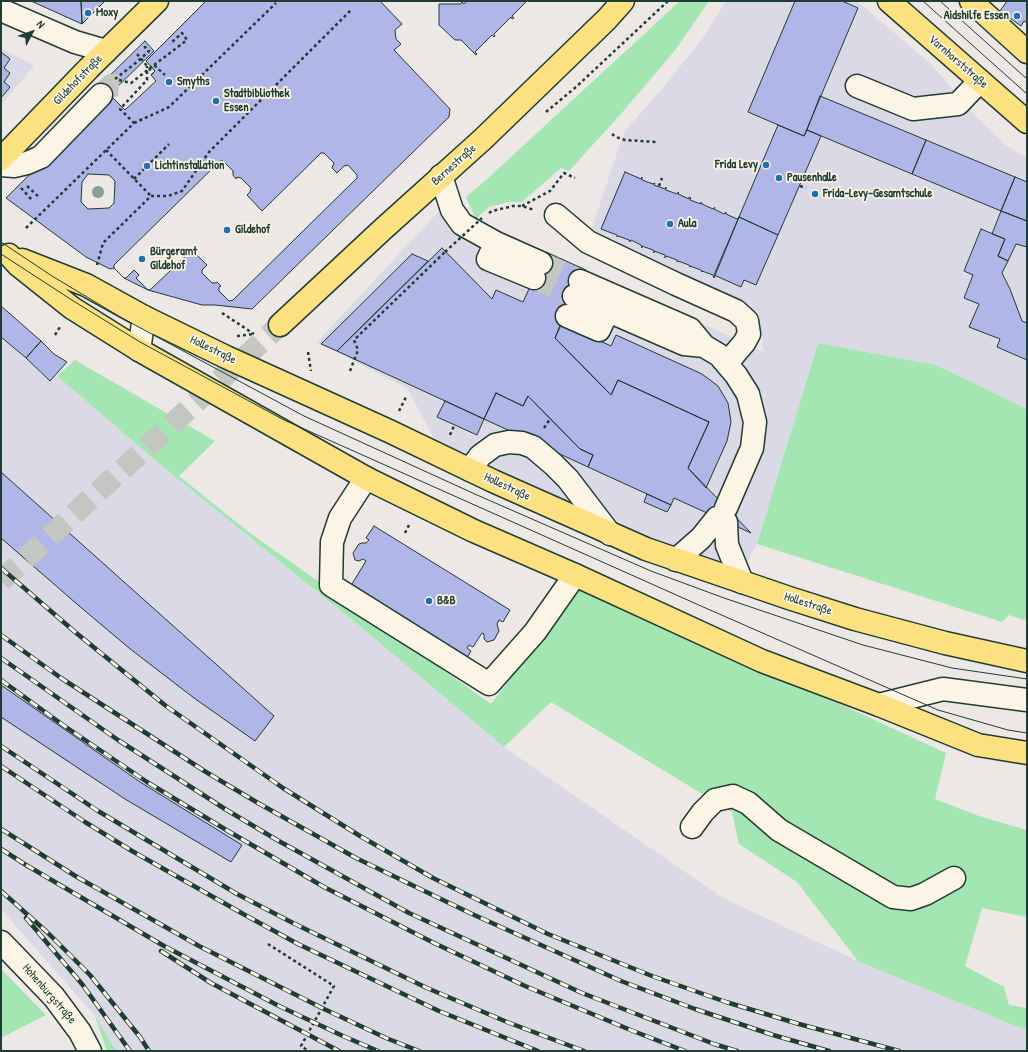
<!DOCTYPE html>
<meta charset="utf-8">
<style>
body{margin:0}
#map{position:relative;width:1028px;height:1052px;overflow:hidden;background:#ede8e5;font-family:"Patrick Hand",sans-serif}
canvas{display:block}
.frame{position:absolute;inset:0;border:2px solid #1f3d34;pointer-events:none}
.north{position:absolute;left:12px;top:12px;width:40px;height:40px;-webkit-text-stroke:3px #fcf5e5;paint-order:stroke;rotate:49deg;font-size:11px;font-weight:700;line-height:16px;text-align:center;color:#1f3d34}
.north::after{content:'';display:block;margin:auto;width:14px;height:18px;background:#1f3d34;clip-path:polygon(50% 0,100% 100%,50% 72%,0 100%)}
</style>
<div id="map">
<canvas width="1028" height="1052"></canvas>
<div class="frame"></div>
<div class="north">N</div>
</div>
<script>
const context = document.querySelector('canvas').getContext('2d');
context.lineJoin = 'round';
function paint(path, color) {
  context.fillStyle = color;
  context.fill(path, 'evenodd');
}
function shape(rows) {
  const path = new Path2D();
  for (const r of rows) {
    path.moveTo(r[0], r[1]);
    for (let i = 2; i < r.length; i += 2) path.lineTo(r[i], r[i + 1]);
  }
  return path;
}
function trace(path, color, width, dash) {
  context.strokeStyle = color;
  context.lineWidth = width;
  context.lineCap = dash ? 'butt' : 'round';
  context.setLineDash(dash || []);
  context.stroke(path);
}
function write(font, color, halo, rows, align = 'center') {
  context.font = font + ' "Patrick Hand",sans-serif';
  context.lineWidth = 3.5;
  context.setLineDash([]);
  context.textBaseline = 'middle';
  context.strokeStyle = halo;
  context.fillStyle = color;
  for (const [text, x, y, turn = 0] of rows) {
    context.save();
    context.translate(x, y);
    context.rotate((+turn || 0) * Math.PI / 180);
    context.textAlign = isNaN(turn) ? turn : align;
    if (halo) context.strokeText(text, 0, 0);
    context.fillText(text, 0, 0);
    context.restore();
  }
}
const built = shape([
 [726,1,857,1,932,65,976,117,1007,146,1027,158,1027,409,936,365,818,343,757,544,742,574,656,542,438,446,407,388,317,342,452,197,476,219,764,352,758,321,745,305,591,231,624,132,661,90,703,38],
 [1,48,34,66,1,105],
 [1,337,50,381,57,376,162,466,362,628,504,747,723,898,858,961,1018,1027,1027,1029,1027,1051,107,1051,95,1016,1,909]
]);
const green = shape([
 [680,1,709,1,676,49,620,115,569,171,561,168,522,202,508,202,489,207,476,219,466,197,486,180],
 [818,343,936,365,1027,409,1027,621,1009,615,1002,622,757,544],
 [75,360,215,441,179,476,250,533,491,704,582,585,946,753,935,799,979,816,1027,830,1027,917,982,908,965,966,1004,987,1009,1005,1027,1008,1027,1029,1018,1027,858,961,797,882,739,844,732,812,551,702,504,747,362,628,162,466,57,376],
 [1,969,46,1015,1,1038],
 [95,1016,116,1051,107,1051]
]);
const building = shape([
 [31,1,81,1,82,24,31,1],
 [81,1,105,1,82,24,81,1],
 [206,1,380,1,402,24,395,30,396,39,401,44,394,50,450,109,449,117,252,309,215,305,202,305,148,290,124,278,114,268,110,269,86,257,6,198,110,95,125,110,156,81,151,75,155,71,146,61,206,1],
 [88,174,109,175,115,181,114,203,109,208,88,209,81,202,82,182,88,174],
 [467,1,527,1,512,16,514,18,512,19,511,17,494,34,495,36,494,37,492,35,475,52,477,54,476,55,461,40,455,40,439,25,439,4,461,4,462,2,464,4,467,1],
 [795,1,842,1,858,8,804,136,748,112,795,1],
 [1007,1,1027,1,1027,23,1024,21,1021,26,1000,11,1007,1],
 [145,41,154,51,112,92,103,82,145,41],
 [1,52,10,59,4,68,10,73,4,82,10,87,1,98,1,52],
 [820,96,926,140,912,174,807,130,820,96],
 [778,125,804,136,807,130,821,136,778,235,739,217,778,125],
 [926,140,1015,177,1001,211,912,174,926,140],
 [321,153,324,153,334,163,332,168,337,173,344,166,348,165,357,175,357,178,233,300,229,301,219,291,219,287,221,286,217,282,215,283,212,283,202,273,202,270,207,265,192,250,150,290,148,290,136,278,139,275,134,270,126,278,124,278,114,268,114,265,220,161,223,161,233,171,233,175,236,179,237,177,241,178,251,188,250,192,247,195,262,211,321,153],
 [625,172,641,179,642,177,642,180,653,184,655,183,654,185,665,189,666,187,666,190,677,194,678,192,679,193,678,194,689,199,689,197,691,198,690,200,701,204,701,202,702,204,713,209,715,207,714,209,724,214,726,212,726,214,737,219,739,217,714,278,713,275,702,271,702,272,701,270,690,266,690,267,689,265,678,261,677,262,677,260,666,256,665,258,665,255,654,251,654,253,653,250,642,246,642,248,641,245,631,240,630,242,629,240,618,236,617,237,617,235,601,229,625,172],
 [1015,177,1027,182,1027,221,1001,211,1015,177],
 [1001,211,1027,221,1027,247,1016,244,1008,261,998,256,1005,239,992,234,1001,211],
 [739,217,778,235,756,285,744,280,741,287,714,275,739,217],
 [981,229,1005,239,998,256,1008,261,1002,273,1010,289,1022,321,1027,323,1027,360,997,347,1000,339,969,327,979,304,964,298,973,275,964,271,981,229],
 [442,248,492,299,496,290,523,302,546,252,586,270,555,338,611,395,618,380,709,422,688,468,751,533,674,498,671,505,588,467,593,455,580,449,528,396,523,406,496,393,484,419,337,351,442,248],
 [412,254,428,261,337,351,321,344,412,254],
 [1,306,41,341,26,358,1,337,1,306],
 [561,323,611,346,616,335,702,374,718,386,728,403,731,422,727,441,706,488,688,468,709,422,618,380,611,395,555,338,561,323],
 [41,341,54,354,67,362,50,381,26,358,41,341],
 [496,393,523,406,528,396,580,449,593,455,588,467,484,419,496,393],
 [445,401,484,419,477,435,437,417,445,401],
 [1,472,274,716,255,741,194,698,129,648,78,605,1,538,1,472],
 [647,494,671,505,667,512,644,502,647,494],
 [374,526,510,610,503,622,499,620,497,624,499,631,494,640,487,642,484,639,484,634,482,633,473,647,469,645,467,648,471,651,464,663,347,592,366,561,363,559,359,561,355,560,353,553,359,544,362,543,366,543,369,540,366,538,374,526],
 [1,685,140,782,242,845,231,862,125,799,1,717,1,685]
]);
const minorTunnel = shape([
 [101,95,111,85,123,86],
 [541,263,580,281],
 [534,278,574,296]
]);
const majorTunnel = shape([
 [1,581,280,325]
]);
const path = shape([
 [154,65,187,40,182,33,170,44],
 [149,68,153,74],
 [115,79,137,62,149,51,145,47,143,48],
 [119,80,131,83,154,65,165,75],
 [546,112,576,87,668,1],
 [134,123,169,107,276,3],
 [612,134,616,137,625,140,656,142],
 [106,150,151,196],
 [737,162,758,171],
 [134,179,169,144],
 [27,186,40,198],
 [659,186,662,178],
 [800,186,806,188],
 [21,188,32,200],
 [522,206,550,191,564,173,575,178],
 [489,213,492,211,513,206,522,206,534,210],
 [26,228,134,123,120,109,147,80,147,66],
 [97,265,103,243,151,196,168,196,182,191,209,152,351,10],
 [222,313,254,334],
 [55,335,60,327],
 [237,336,254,334],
 [308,352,311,371],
 [350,371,358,350,354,340,445,252],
 [399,411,406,397],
 [544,428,550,419],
 [450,435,454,426],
 [405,533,409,525],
 [268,944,334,986,301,1046,307,1050,307,1051]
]);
const minor = shape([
 [1,10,75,42,106,51],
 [857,86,913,109,958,104,980,81],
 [1,165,14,166,27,163,41,157,101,95],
 [441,176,452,210,462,224,496,243,541,263],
 [556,215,588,242,676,284,736,311,747,321,749,334,744,343,727,363],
 [496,243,488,259,534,278],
 [580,281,690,329,704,346,719,355,736,375,748,394,755,422,752,448,726,508],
 [574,296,684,344,704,346],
 [567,316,599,330,614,297],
 [139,350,144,317],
 [470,470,480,456,495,445,509,442,522,443,533,447,553,464,568,479,610,534],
 [366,478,340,518,332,542,331,585,489,684,535,632,575,575],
 [726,522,727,545,742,582],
 [676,560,701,538,717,518],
 [879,705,943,689,1027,700],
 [692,827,703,812,715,800,733,796,748,803,779,830,893,897,911,899,925,894,954,878],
 [1,942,54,997,80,1032,90,1051]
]);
const major = shape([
 [889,1,1027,122],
 [971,1,1027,52],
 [1,159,89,68,157,1],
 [9,255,18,265,72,308,139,350,366,478,474,531,575,575,762,661,879,705,978,745,1027,753],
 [22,260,86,285,144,317,226,357,389,431,493,481,646,549,789,598,855,619,945,643,1027,661],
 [280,325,382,230,483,139,607,19,623,1]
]);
const tram = shape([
 [923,1,1027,94],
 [940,1,1027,79],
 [1,242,52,276,122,318,304,416,477,495,651,571,724,598,863,645,952,668,1027,679],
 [1,254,75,302,140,342,284,420,701,606,938,710,1008,730,1027,733]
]);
const rail = shape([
 [1,568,75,632,166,706,283,788,360,836,433,878,548,934,652,976,726,1002,799,1024,899,1051],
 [1,635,61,678,206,772,258,803,356,858,472,914,621,981,695,1009,773,1035,829,1051],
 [1,658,118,740,225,809,277,840,409,913,582,993,714,1044,737,1051],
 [1,680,63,725,147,782,228,831,324,887,434,943,525,986,633,1031,685,1051],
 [1,746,98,811,237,894,293,923,427,988,507,1022,584,1051],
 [1,766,85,822,132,851,245,915,298,944,439,1011,538,1051],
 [1,829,77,877,199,946,322,1008,386,1038,419,1051],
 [1,849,29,867],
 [26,865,164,946,279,1006,343,1036,378,1051],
 [1,891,47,932,90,975,140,1037,149,1051],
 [26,918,82,984,130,1051],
 [161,951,211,983,339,1051]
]);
const pathBridge = shape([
 [137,54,147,66],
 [445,252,482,218]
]);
const trees = [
 [98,192]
];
const markers = [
 [88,13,4,"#1f6fb2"],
 [1017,16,4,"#1f6fb2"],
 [169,82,4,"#1f6fb2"],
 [216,101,4,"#1f6fb2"],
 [766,165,4,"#1f6fb2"],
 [147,166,4,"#1f6fb2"],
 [779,178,4,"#1f6fb2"],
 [815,194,4,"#1f6fb2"],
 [670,224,4,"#1f6fb2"],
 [227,230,4,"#1f6fb2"],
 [142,259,4,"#1f6fb2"],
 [429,601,4,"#1f6fb2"]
];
const poiNames = [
 ["Moxy",96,13],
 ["Aidshilfe Essen",1009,16,"right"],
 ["Smyths",177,82],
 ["Stadtbibliothek",224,94],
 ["Essen",224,108],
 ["Frida Levy",758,165,"right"],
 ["Lichtinstallation",155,166],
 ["Pausenhalle",787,178],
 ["Frida-Levy-Gesamtschule",823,194],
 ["Aula",678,224],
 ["Gildehof",235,230],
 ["Bürgeramt",150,252],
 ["Gildehof",150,266],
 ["B&B",437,601]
];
const streetNames = [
 ["Varnhorststraße",958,62,41],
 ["Gildehofstraße",78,80,-46],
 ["Bernestraße",454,165,-42],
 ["Hollestraße",213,350,26],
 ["Hollestraße",507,487,25],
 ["Hollestraße",808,604,18],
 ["Hohenburgstraße",49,994,49]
];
paint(built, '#dbd9e6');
paint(green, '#a3e6b1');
paint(building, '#b0b6e7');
trace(building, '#1f3d34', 1);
trace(minorTunnel, '#c4c6c2', 22, [22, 11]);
trace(majorTunnel, '#c4c6c2', 22, [22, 11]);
trace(minor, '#1f3d34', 25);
trace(major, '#1f3d34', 25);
trace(path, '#1f3d34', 2.5, [3, 3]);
trace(minor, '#fcf5e5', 22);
trace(major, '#fbe180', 22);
trace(tram, '#1f3d34', 1);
trace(rail, '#1f3d34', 4.5);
trace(rail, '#fcf5e5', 3, [9]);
trace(pathBridge, '#1f3d34', 2.5, [3, 3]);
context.fillStyle = '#8a9d91';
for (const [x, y] of trees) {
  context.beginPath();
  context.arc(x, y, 6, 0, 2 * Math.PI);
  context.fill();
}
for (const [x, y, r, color] of markers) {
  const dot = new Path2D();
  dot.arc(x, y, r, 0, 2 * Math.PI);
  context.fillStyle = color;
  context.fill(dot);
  trace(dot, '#fcf5e5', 1.5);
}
write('bold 12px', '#1f3d34', '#fcf5e5', poiNames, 'left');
write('12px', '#1f3d34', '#fcf5e5', streetNames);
</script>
